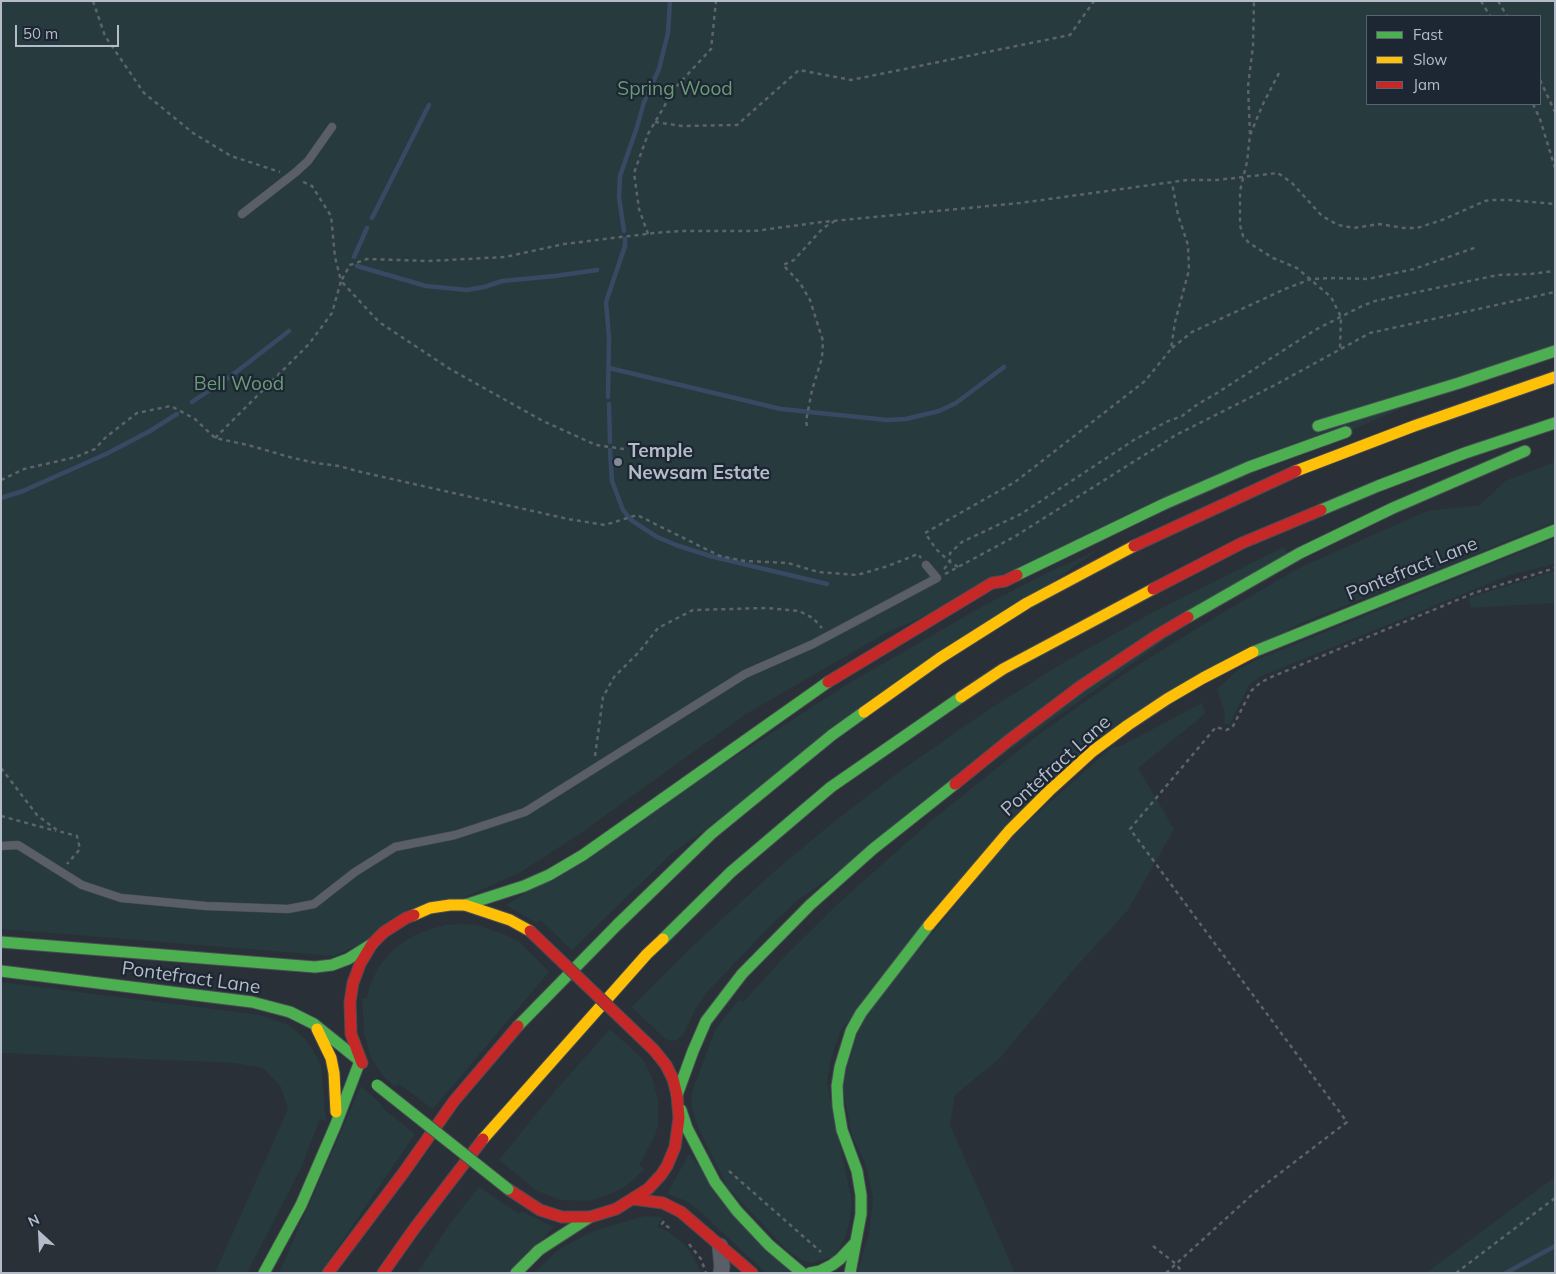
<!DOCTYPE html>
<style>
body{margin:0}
#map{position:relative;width:1556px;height:1274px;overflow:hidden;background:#2a3038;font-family:Mulish,sans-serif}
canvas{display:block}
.frame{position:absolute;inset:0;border:2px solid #b4bcc9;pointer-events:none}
.legend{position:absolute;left:1366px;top:15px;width:175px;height:90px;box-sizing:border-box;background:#1d2633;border:1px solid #59626f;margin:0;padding:6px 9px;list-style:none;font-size:15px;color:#b4bcc9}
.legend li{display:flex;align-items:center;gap:10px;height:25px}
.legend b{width:25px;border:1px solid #59626f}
.north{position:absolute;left:15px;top:1209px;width:50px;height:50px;-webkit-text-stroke:4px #1d2633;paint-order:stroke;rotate:335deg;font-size:14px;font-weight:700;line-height:20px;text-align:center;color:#b4bcc9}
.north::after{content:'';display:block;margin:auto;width:18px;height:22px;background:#b4bcc9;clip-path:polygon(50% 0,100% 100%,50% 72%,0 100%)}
.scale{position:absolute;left:15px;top:25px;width:104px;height:22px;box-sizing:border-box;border:2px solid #b4bcc9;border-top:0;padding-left:6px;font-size:15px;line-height:18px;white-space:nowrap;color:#b4bcc9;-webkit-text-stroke:4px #1d2633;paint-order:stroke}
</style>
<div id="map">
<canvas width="1556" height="1274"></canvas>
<div class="frame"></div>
<ul class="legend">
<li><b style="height:6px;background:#4caf50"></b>Fast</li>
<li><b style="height:6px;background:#ffc107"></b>Slow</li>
<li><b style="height:6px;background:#c62828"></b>Jam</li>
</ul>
<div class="north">N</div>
<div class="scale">50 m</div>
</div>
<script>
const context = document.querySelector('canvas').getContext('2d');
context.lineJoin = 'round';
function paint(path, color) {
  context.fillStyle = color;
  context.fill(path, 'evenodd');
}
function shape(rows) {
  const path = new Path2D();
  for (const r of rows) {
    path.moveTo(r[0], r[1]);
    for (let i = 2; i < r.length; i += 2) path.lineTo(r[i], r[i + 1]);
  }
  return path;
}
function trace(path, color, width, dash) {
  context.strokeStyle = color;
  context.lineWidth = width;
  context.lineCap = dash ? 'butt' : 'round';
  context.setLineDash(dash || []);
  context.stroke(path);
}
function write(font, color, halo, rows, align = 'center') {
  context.font = font + ' Mulish,sans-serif';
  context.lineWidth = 4.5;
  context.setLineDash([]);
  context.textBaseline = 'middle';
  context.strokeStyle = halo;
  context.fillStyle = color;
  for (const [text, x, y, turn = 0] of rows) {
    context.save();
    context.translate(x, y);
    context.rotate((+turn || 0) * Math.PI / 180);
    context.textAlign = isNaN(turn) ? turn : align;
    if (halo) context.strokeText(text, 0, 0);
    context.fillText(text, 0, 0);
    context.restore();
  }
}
const green = shape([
 [1,1,1555,1,1555,352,1462,382,886,633,746,714,581,833,521,872,334,956,1,929],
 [1367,16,1540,16,1540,104,1367,104],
 [1555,462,1555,522,1299,624,1089,744,841,1030,835,1046,830,1063,827,1083,852,1201,849,1224,844,1241,833,1257,812,1263,802,1260,788,1251,727,1187,698,1127,691,1105,692,1092,715,1030,739,999,743,1002,787,954,842,900,932,820,1034,738,1127,672,1217,616,1299,568,1427,511,1480,505,1505,481],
 [1555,538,1555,564,1510,575,1257,678,1249,685,1230,724,1225,724,1224,710,1217,689,1238,670,1254,661],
 [1284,547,1287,554,798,900,770,926,708,991,696,1008,683,1035,677,1040,671,1041,665,1039,632,1007,694,945,767,878,826,828,896,774,985,712,1061,664,1146,616],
 [1096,551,671,854,572,950,540,920,536,923,506,905,846,685,983,606,1051,571],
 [1555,571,1555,603,1471,608,1468,598],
 [1202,703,1205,714,1138,768,1174,829,1128,910,1075,968,1000,1058,955,1095,950,1125,1015,1273,857,1273,869,1234,873,1199,866,1165,852,1136,842,1085,862,1019,1013,835,1112,747,1119,747],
 [460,924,476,925,503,934,519,942,549,972,433,1109,399,1084,395,1087,384,1077,377,1067,371,1057,364,1034,362,998,367,998,370,985,378,968,393,950,402,943,413,936,428,930,445,925],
 [1,982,260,1015,289,1025,305,1039,311,1047,321,1065,326,1121,320,1119,301,1168,247,1273,215,1273,288,1109,281,1087,263,1068,235,1063,1,1053],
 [610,1029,642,1058,652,1077,658,1100,658,1124,655,1136,639,1165,644,1169,633,1180,624,1187,613,1193,589,1201,561,1200,537,1191,499,1160,554,1092],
 [361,1086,382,1105,381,1107,415,1134,320,1273,279,1273],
 [689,1154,791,1273,766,1273,696,1208,686,1201,667,1194],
 [1555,1177,1555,1273,1426,1273],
 [479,1187,519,1214,521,1211,554,1227,508,1273,417,1273,449,1225],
 [644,1216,663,1217,657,1227,669,1232,683,1243,692,1254,701,1273,534,1273,559,1249,591,1232]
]);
const stream = shape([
 [372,218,429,105],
 [624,231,619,197,620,176,637,127,644,102,659,69,668,33,670,1],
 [354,257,367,228],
 [357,266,426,286,467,290,484,287,502,281,555,276,597,270],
 [609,368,781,409,887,420,906,419,939,411,956,403,1004,367],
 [608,397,609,337,606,302,625,246,625,239],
 [192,402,231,376,289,331],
 [609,404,610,442],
 [610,450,612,481,623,510,631,520,657,537,676,545,710,556,827,584],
 [1,498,23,491,106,454,150,431,177,414],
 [1506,1273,1555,1246]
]);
const path = shape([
 [93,1,105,36,144,93,193,133,231,156,280,172],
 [1481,1,1490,16],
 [1498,1,1507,16],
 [1279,73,1263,104,1250,135,1247,162,1240,191,1240,225,1243,236,1249,243,1273,258,1297,268,1331,297,1341,317,1340,350],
 [1540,80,1555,112],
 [1533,104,1540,119,1555,168],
 [655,122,682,126,737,125,799,70,851,80,1070,35,1094,1],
 [1250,134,1248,86,1253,46,1254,1],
 [648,234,639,209,634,173,648,134,675,88,711,49,716,1],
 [1172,348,1192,332,1285,289,1311,279,1334,278,1368,279,1414,269,1477,247],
 [807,426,806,421,812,390,822,358,823,341,810,300,800,283,783,265,794,260,823,228,835,221],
 [215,438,309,344,332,313,341,281,335,257,331,216,312,186,301,181],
 [624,449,596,445,543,421,450,369,379,322,341,281,350,265,367,259,428,261,505,257,564,244,654,233,680,231,754,231,822,222,1020,203,1187,180,1217,180,1278,173,1292,183,1322,216,1338,225,1354,228,1379,224,1404,228,1417,228,1442,220,1485,201,1493,200,1509,200,1555,204],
 [1,480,24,469,76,457,95,449,106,437,137,413,171,406,195,419,215,438,248,445,293,458,316,463,339,466,361,472,568,519,605,525,637,515,720,556,745,561,788,563,818,572,857,575,888,566,918,554,921,558],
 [958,567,950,562,936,549,925,533,1015,482,1145,381,1171,349,1175,322,1189,270,1188,245,1178,215,1172,183],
 [944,569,950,562,950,553,962,542,1021,514,1134,440,1166,422,1182,416,1198,404,1217,393,1315,330,1362,306,1375,301,1498,275,1530,274,1555,271],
 [945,574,1014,537,1176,435,1275,385,1370,333,1555,292],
 [595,756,603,697,614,677,639,652,658,628,693,610,767,608,799,611,813,618,822,628],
 [1,768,37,815,58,831,77,836,80,849,67,864],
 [1,816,56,831],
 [729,1171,821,1252],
 [664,1221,662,1224,672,1229],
 [689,1244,701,1259,706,1273],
 [1153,1246,1176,1264,1183,1273],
 [1166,1273,1254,1193,1347,1122,1130,829,1216,727,1226,730,1232,728,1251,691,1260,683,1269,678,1474,593,1555,568],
 [1456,1273,1555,1198]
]);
const lane = shape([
 [242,214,296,172,308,161,332,127],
 [1,846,18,845,82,885,121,898,206,906,288,909,314,904,355,872,395,847,455,835,525,812,745,674,813,644,937,578,926,565]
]);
const street = shape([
 [720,1246,722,1267,721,1273]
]);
const fast = shape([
 [1318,426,1459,383,1555,351],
 [1321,510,1378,486,1465,453,1555,423],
 [1017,575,1164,504,1249,467,1346,432],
 [1188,617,1300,553,1393,508,1525,451],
 [1253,652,1555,530],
 [465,905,524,886,549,875,583,855,828,682],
 [663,939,731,872,831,787,961,697],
 [1,942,315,967,332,965,348,959,372,944],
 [1,971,252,1002,290,1012,314,1024,360,1061],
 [518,1026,617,925,711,834,832,735,864,712],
 [677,1095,693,1051,706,1021,742,974,810,905,873,849,955,784],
 [681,1110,687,1128,715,1182,737,1211,769,1245,802,1273],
 [264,1273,301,1205,336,1124,360,1061],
 [516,1273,539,1250,590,1217],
 [810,1273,820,1271,832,1265,840,1259,855,1243],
 [850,1273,861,1214,861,1195,857,1171,842,1130,838,1106,837,1086,840,1067,851,1031,861,1013,929,925]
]);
const slow = shape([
 [1296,471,1414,426,1555,377],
 [961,697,1003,669,1153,589],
 [864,712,940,658,1027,603,1134,546],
 [414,915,430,908,450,905,465,905,510,920,530,931],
 [929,925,1009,831,1049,791,1093,751,1128,725,1167,699,1203,678,1253,652],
 [317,1029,331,1058,334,1073,336,1112],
 [483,1139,647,954,663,939]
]);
const jam = shape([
 [1134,546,1296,471],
 [1153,589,1242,543,1321,510],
 [828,682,992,583,1005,581,1017,575],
 [955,784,1008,741,1081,686,1159,634,1188,617],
 [362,1063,351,1034,350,1002,353,983,360,964,372,944,384,932,406,918,414,915],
 [508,1189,540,1210,562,1217,590,1217,616,1209,648,1189,661,1175,667,1166,675,1147,679,1118,677,1095,673,1079,666,1065,654,1050],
 [633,1199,663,1203,681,1212,752,1273],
 [328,1273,404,1172,454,1101,518,1026],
 [383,1273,414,1229,483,1139]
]);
const fastBridge = shape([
 [377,1085,508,1189]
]);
const jamBridge = shape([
 [530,931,654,1050]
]);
const markers = [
 [618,462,5,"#848b96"]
];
const parkNames = [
 ["Spring Wood",675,89],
 ["Bell Wood",239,384]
];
const poiNames = [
 ["Temple",628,451],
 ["Newsam Estate",628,473]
];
const streetNames = [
 ["Pontefract Lane",1412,569,-22],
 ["Pontefract Lane",1056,766,-42],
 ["Pontefract Lane",191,978,8]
];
paint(green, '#273a3e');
trace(stream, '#384963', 4.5);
trace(lane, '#484c53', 9);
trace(street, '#484c53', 17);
trace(fast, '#484c53', 13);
trace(slow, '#484c53', 13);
trace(jam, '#484c53', 13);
trace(path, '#5d636a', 2.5, [4, 4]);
trace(lane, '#5a5e66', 8);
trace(street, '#5a5e66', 15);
trace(fast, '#4caf50', 11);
trace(slow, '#ffc107', 11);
trace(jam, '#c62828', 11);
trace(fastBridge, '#474c53', 13, []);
trace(jamBridge, '#474c53', 13, []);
trace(fastBridge, '#4caf50', 11);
trace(jamBridge, '#c62828', 11);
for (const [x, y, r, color] of markers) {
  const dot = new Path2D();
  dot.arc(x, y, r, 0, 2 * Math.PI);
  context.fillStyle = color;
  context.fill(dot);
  trace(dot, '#1d2633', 2);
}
write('19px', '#6b9a76', '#1d2633', parkNames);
write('bold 19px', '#b4bcc9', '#1d2633', poiNames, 'left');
write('19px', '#b4bcc9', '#1d2633', streetNames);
</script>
